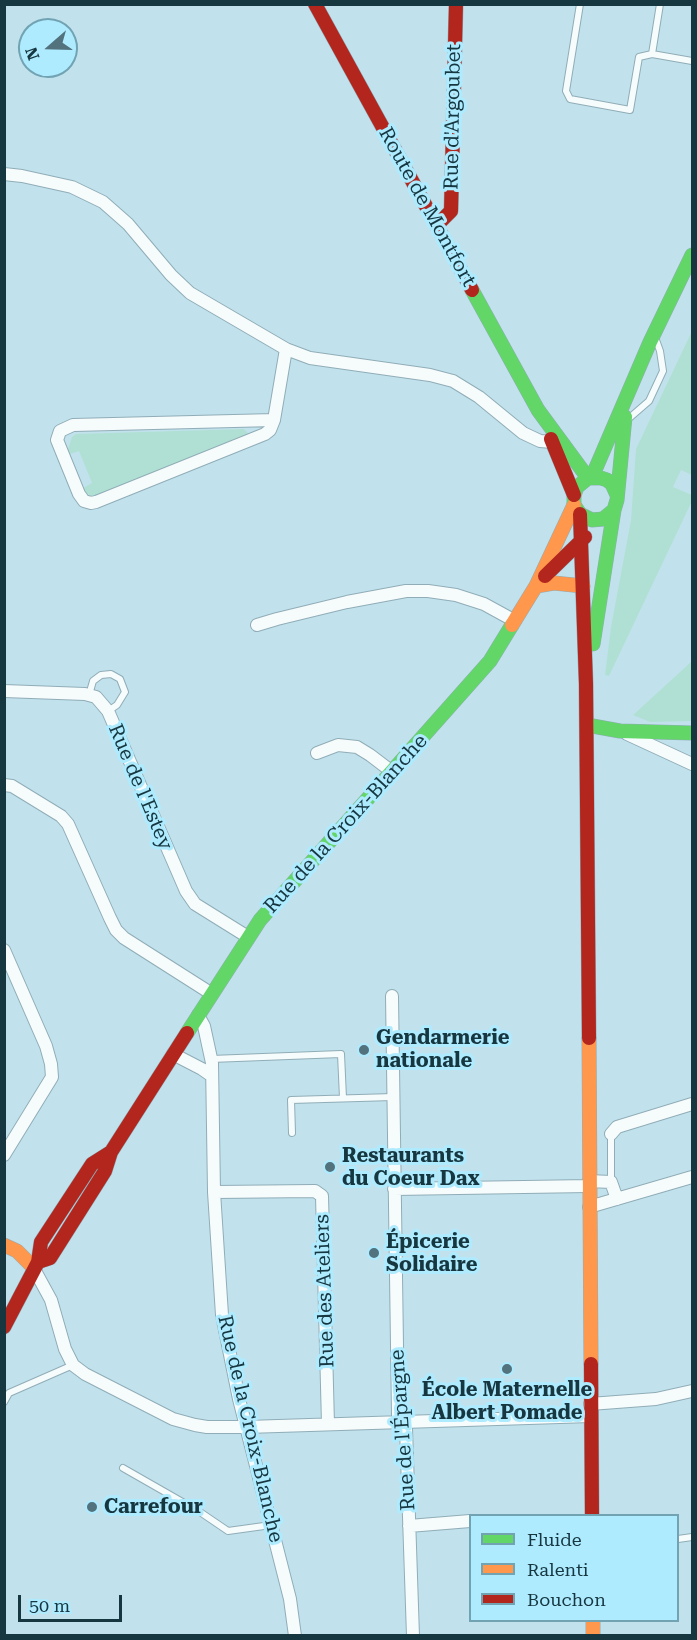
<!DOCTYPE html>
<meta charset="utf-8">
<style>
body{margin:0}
#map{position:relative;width:697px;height:1640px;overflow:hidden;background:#c1e2ed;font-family:"Roboto Serif",serif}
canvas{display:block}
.frame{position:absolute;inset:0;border:6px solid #163640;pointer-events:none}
.legend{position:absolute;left:469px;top:1514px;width:210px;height:108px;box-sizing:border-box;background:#afebff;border:2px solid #72a3b3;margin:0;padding:8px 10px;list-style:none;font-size:18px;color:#163640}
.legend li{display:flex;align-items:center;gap:12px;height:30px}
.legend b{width:30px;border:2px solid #72a3b3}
.north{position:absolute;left:18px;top:18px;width:60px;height:60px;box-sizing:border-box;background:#afebff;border:2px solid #72a3b3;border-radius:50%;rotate:250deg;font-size:16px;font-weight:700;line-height:24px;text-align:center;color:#163640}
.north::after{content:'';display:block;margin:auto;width:21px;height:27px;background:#52727d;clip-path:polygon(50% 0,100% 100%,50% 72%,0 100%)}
.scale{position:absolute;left:18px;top:1595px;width:104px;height:27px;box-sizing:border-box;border:3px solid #163640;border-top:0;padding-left:8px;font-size:18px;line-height:21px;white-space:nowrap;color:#163640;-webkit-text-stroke:4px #afebff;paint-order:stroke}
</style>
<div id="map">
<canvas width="697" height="1640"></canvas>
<div class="frame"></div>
<ul class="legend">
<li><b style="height:8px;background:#63d668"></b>Fluide</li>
<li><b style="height:8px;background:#ff974d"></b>Ralenti</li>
<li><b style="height:8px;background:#b3261e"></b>Bouchon</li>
</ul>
<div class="north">N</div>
<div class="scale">50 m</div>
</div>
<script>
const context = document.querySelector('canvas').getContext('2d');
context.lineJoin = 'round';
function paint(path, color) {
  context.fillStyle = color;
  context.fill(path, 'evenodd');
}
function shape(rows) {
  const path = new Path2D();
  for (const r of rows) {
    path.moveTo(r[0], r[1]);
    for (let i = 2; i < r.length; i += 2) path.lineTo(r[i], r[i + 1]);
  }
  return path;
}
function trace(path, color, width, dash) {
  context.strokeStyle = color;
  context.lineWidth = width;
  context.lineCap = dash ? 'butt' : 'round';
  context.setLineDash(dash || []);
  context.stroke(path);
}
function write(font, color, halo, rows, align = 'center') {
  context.font = font + ' "Roboto Serif",serif';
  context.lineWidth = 6;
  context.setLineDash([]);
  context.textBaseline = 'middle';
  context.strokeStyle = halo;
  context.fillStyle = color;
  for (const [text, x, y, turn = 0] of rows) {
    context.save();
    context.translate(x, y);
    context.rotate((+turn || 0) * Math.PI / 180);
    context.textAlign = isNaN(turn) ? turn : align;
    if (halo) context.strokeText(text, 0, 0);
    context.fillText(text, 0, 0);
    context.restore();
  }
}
const green = shape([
 [692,331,692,475,681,470,673,487,692,495,692,501,609,676,605,675,611,627,631,520,636,449],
 [244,429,248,433,246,436,97,496,91,496,86,493,83,488,92,483,79,451,70,454,68,449,72,437,76,434],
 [691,662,692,662,692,721,650,722,633,715]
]);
const lane = shape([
 [580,4,566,91,570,99,630,110,639,57,652,54,692,61],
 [652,54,660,4],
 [627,420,649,401,663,371,660,351,656,340],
 [89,695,93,681,101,675,111,674,120,679,125,692,117,705,108,711],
 [211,1059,341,1054,343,1098],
 [292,1133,291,1100,393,1097],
 [611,1134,611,1182],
 [4,1402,9,1393,73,1365],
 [123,1468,200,1512,228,1531,271,1525],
 [678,1539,692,1537]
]);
const street = shape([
 [4,174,22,176,72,187,103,202,128,224,171,275,190,293,286,349,310,358,430,375,453,381,479,397,523,433,540,441,552,442],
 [274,420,73,425,60,431,57,440,79,494,84,501,91,503,96,502,265,434,270,430,274,420,286,349],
 [257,625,277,619,347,602,406,591,428,591,456,595,484,604,515,621],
 [4,691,85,694,96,697,108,711,186,891,195,904,248,937],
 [627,734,692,764],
 [317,753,338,745,357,747,370,755,391,771],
 [4,785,12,786,61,816,68,824,110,918,116,930,124,938,212,994],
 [4,950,46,1046,51,1064,52,1077,4,1155],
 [392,996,398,1415,406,1428,413,1636],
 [198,1015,204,1026,212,1063,214,1192,222,1315,239,1399,290,1599,295,1636],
 [173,1054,202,1069,212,1076],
 [611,1134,617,1127,692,1104],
 [589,1181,611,1182,617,1199],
 [394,1189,589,1186],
 [214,1192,315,1191,322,1196,328,1424],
 [589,1207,692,1177],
 [33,1267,51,1300,65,1349,73,1365,85,1374,173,1419,195,1425,207,1427,247,1427,591,1416],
 [590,1404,656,1399,692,1391],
 [409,1526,470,1521]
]);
const fast = shape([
 [472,290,538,410,588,478],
 [592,477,650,342,692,255],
 [617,495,612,484,607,480,601,478,588,478,577,487,574,495,574,505,580,514,592,520,603,519,614,510,617,500,625,417],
 [593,644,614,510],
 [587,725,620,731,692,733],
 [187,1033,260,920,490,661,512,625]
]);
const slow = shape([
 [536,586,554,583,583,586],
 [512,625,536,586,574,505],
 [589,1038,591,1364],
 [4,1245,17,1251,33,1267],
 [593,1620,593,1636]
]);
const jam = shape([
 [315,4,472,290],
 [437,225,451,211,456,4],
 [551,439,574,495],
 [580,514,586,684,589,1038],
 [545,576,585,537],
 [38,1262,50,1258,105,1171,111,1152,187,1033],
 [4,1327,38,1262,41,1242,92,1164,111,1152],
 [591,1364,592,1516]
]);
const markers = [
 [364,1050,6,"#52727d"],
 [330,1167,6,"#52727d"],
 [374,1253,6,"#52727d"],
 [507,1369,6,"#52727d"],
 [92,1507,6,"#52727d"]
];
const streetNames = [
 ["Rue d'Argoubet",453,117,-89],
 ["Route de Montfort",427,207,61],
 ["Rue de l'Estey",140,787,67],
 ["Rue de la Croix-Blanche",346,824,-48],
 ["Rue des Ateliers",325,1291,-92],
 ["Rue de la Croix-Blanche",250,1429,77],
 ["Rue de l'Épargne",403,1430,-94]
];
const poiNames = [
 ["Gendarmerie",376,1038],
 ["nationale",376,1061],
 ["Restaurants",342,1156],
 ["du Coeur Dax",342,1179],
 ["Épicerie",386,1242],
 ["Solidaire",386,1265],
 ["École Maternelle",507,1390,"center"],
 ["Albert Pomade",507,1413,"center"],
 ["Carrefour",104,1507]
];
paint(green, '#b0e0d3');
trace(lane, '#90adb7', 8);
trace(street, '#90adb7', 14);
trace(fast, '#90adb7', 15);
trace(slow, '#90adb7', 15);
trace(jam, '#90adb7', 15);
trace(lane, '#f6fbfc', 6);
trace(street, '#f6fbfc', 12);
trace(fast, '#63d668', 14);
trace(slow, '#ff974d', 14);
trace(jam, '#b3261e', 14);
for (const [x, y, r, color] of markers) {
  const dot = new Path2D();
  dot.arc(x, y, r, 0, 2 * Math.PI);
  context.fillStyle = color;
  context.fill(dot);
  trace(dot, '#afebff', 2);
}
write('20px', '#163640', '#afebff', streetNames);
write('bold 20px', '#163640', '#afebff', poiNames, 'left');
</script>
